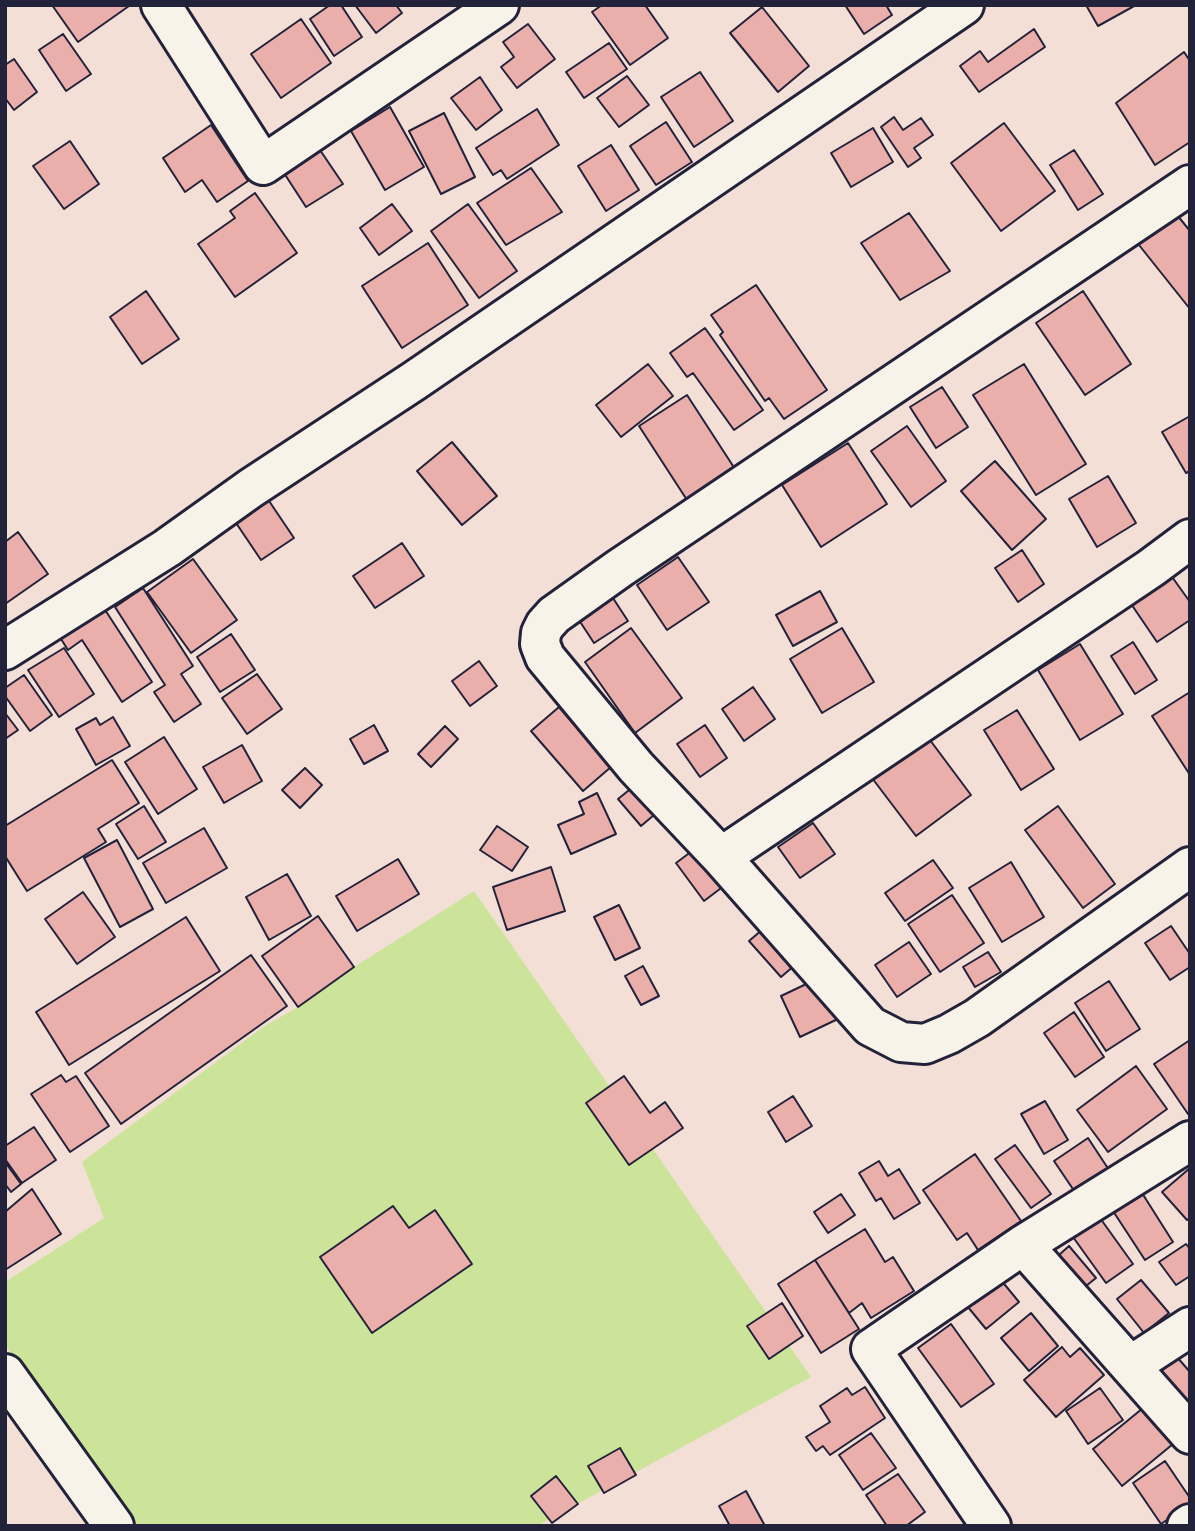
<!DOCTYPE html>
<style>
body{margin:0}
#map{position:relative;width:1195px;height:1531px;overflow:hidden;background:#f3dfd6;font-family:"Playpen Sans",sans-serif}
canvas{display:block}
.frame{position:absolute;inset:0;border:7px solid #22223b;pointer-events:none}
</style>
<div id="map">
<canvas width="1195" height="1531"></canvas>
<div class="frame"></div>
</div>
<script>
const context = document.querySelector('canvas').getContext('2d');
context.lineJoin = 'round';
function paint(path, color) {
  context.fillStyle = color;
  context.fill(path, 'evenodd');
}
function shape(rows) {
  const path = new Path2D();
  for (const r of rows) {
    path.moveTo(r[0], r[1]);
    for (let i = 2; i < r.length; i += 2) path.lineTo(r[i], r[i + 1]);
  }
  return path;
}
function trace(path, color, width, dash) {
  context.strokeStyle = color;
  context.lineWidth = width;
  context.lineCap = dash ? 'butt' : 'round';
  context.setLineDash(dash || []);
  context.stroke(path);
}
const green = shape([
 [474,891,811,1377,537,1526,136,1526,5,1345,5,1282,104,1218,82,1162,263,1027,298,1007,354,967]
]);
const building = shape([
 [52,5,128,5,129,6,78,42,52,5],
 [330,5,341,5,362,37,334,56,310,19,330,5],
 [355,5,396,5,402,13,376,33,355,5],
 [602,5,645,5,668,38,630,65,592,12,602,5],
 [845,5,886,5,892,15,864,34,845,5],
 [1086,5,1136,5,1098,26,1086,5],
 [762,7,809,66,778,92,730,33,762,7],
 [301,19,331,63,281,98,251,54,301,19],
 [528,24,555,59,517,88,501,67,514,57,503,42,528,24],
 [1034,29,1045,47,979,92,960,66,980,51,988,62,1034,29],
 [63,34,91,74,66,91,39,50,63,34],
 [609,43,627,69,584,98,566,72,609,43],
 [1184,52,1190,61,1190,142,1155,165,1116,103,1184,52],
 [14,59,37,92,14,110,5,98,5,65,14,59],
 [700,72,733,121,694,147,661,97,700,72],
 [627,76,649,105,619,127,597,98,627,76],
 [480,77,502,110,476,130,451,98,480,77],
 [390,107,424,167,385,190,351,131,390,107],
 [537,109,559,145,507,179,501,170,493,175,476,148,537,109],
 [444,113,475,177,441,194,409,131,444,113],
 [894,117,903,130,921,118,933,135,914,148,921,158,908,167,881,127,894,117],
 [666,122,692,162,656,185,630,146,666,122],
 [1004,123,1055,191,1001,231,951,163,1004,123],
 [211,125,248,181,217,202,202,180,185,192,163,158,211,125],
 [873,128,893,162,851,187,831,153,873,128],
 [70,141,99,184,64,209,33,166,70,141],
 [611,145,639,190,606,211,578,166,611,145],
 [318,147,343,184,306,207,282,170,318,147],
 [1074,150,1103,194,1078,210,1050,165,1074,150],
 [531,168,562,212,506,245,477,203,531,168],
 [255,193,297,253,235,297,198,244,235,218,230,211,255,193],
 [392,204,412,231,379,255,360,228,392,204],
 [468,204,517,271,479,298,431,231,468,204],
 [1173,210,1190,231,1190,309,1135,240,1173,210],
 [909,213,950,271,900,300,861,243,909,213],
 [428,243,468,305,402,348,362,286,428,243],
 [756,285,827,390,784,419,769,398,765,401,720,335,723,332,711,315,756,285],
 [146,291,179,339,142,364,110,317,146,291],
 [1083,291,1131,364,1085,395,1036,323,1083,291],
 [705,328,763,410,734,430,693,373,687,377,670,353,705,328],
 [648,364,673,396,621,437,596,405,648,364],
 [1024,364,1086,464,1036,495,973,395,1024,364],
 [942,387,968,427,936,448,910,407,942,387],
 [687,395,735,469,687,500,639,426,687,395],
 [1190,416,1190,471,1186,473,1162,432,1190,416],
 [907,426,946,481,911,507,871,451,907,426],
 [452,442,497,496,462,525,417,471,452,442],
 [848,443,887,504,821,547,782,485,848,443],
 [995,461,1046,519,1012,550,961,491,995,461],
 [1108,476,1136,523,1097,547,1069,499,1108,476],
 [263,492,294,538,261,560,230,514,263,492],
 [18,532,48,574,5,604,5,542,18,532],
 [402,543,424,576,375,608,353,576,402,543],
 [1022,550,1044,584,1018,602,995,568,1022,550],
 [678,557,709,602,667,630,637,585,678,557],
 [193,559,237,620,191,653,147,592,193,559],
 [1165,567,1190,602,1190,620,1157,642,1125,595,1165,567],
 [143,588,193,666,181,674,201,704,174,722,154,692,165,685,115,607,143,588],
 [820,591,837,622,793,646,776,615,820,591],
 [609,592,628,621,594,643,575,614,609,592],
 [98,599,152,682,122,702,82,640,68,650,54,628,98,599],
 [631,628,682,698,635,733,585,662,631,628],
 [842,628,874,682,822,713,790,659,842,628],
 [231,634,255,670,220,692,197,657,231,634],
 [1133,642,1157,680,1135,694,1111,656,1133,642],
 [1080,644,1123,714,1080,740,1038,670,1080,644],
 [64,648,94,694,59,717,28,670,64,648],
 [479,661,497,686,470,706,452,681,479,661],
 [257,674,282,709,247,734,222,698,257,674],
 [24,675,52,715,30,731,5,696,5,688,24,675],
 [753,687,775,719,744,741,722,709,753,687],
 [1190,692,1190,775,1152,716,1190,692],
 [559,707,611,767,583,791,531,731,559,707],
 [1017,710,1054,769,1021,790,984,730,1017,710],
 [5,713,18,730,5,739,5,713],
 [113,717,130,746,96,765,76,729,96,718,100,725,113,717],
 [374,725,388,751,364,764,350,739,374,725],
 [705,725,727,758,700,777,677,744,705,725],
 [445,726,458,739,431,767,418,754,445,726],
 [927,736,971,795,916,836,872,778,927,736],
 [164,737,197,789,158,814,125,762,164,737],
 [242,745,262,781,224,803,203,767,242,745],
 [112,760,139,803,98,829,106,842,27,891,5,856,5,826,112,760],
 [305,768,322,785,300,808,282,790,305,768],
 [639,782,661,809,641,826,618,799,639,782],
 [597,793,616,834,571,854,558,825,584,814,579,802,597,793],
 [144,806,166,842,138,859,116,824,144,806],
 [1058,806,1115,884,1083,908,1025,830,1058,806],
 [813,823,835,854,800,878,778,847,813,823],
 [497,826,528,847,512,871,480,850,497,826],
 [204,828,227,868,166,903,143,863,204,828],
 [117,840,153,909,120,927,84,858,117,840],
 [704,842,733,879,704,901,676,863,704,842],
 [398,859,419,894,357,931,336,896,398,859],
 [933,860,953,888,905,921,885,893,933,860],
 [1011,862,1044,917,1002,942,969,888,1011,862],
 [551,867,565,911,507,930,493,887,551,867],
 [287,874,311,916,269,940,246,897,287,874],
 [83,892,115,937,77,964,45,919,83,892],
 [952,895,984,943,940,972,908,924,952,895],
 [619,905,640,948,615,960,594,917,619,905],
 [318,916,354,967,298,1007,262,956,318,916],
 [186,917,220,971,69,1065,36,1012,186,917],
 [770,923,802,959,781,977,749,941,770,923],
 [1171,926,1190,954,1190,967,1170,980,1145,943,1171,926],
 [909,942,931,974,897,997,875,965,909,942],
 [988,952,1001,972,975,987,963,967,988,952],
 [251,955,287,1006,121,1124,85,1073,251,955],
 [643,966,659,996,641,1005,625,976,643,966],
 [821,977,840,1018,800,1037,781,996,821,977],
 [1109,981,1140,1029,1106,1051,1075,1003,1109,981],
 [1074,1012,1104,1057,1075,1077,1044,1033,1074,1012],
 [1190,1040,1190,1112,1188,1114,1154,1064,1190,1040],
 [1136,1066,1167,1109,1108,1152,1077,1110,1136,1066],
 [61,1075,66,1082,76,1076,109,1126,70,1152,31,1094,61,1075],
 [624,1076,650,1113,665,1102,683,1128,629,1165,586,1103,624,1076],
 [793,1096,812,1126,786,1142,768,1112,793,1096],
 [1045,1101,1068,1140,1044,1154,1021,1114,1045,1101],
 [34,1127,56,1160,22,1183,5,1159,5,1146,34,1127],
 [1088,1138,1113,1176,1079,1198,1054,1161,1088,1138],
 [1015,1145,1051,1194,1031,1208,995,1159,1015,1145],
 [975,1154,1021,1221,978,1250,967,1233,957,1240,923,1190,975,1154],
 [879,1161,888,1176,899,1169,920,1203,894,1219,881,1198,876,1201,859,1173,879,1161],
 [5,1162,21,1184,11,1192,5,1184,5,1162],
 [1190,1168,1190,1218,1187,1220,1162,1192,1190,1168],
 [32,1189,61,1234,5,1270,5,1212,32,1189],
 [1142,1193,1173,1242,1145,1260,1113,1211,1142,1193],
 [841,1194,855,1215,828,1233,814,1212,841,1194],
 [393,1206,409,1228,435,1210,472,1264,372,1333,320,1257,393,1206],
 [1100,1218,1133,1264,1106,1283,1073,1237,1100,1218],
 [865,1229,885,1262,893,1257,914,1291,871,1318,862,1303,849,1313,815,1260,865,1229],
 [1186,1244,1190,1249,1190,1276,1176,1285,1159,1262,1186,1244],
 [1069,1246,1096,1278,1086,1286,1059,1255,1069,1246],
 [815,1260,859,1329,821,1353,778,1284,815,1260],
 [996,1274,1019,1302,986,1329,963,1301,996,1274],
 [1141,1280,1169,1313,1144,1333,1117,1299,1141,1280],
 [782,1303,803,1336,769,1359,747,1326,782,1303],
 [1031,1313,1058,1346,1029,1371,1001,1338,1031,1313],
 [951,1324,994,1384,961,1407,918,1348,951,1324],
 [1062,1347,1070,1357,1080,1348,1104,1375,1056,1417,1024,1380,1062,1347],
 [1177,1357,1190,1372,1190,1410,1158,1374,1177,1357],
 [865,1387,885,1418,830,1455,823,1446,816,1451,806,1437,830,1422,820,1406,847,1388,852,1395,865,1387],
 [1100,1388,1123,1420,1088,1444,1066,1411,1100,1388],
 [1143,1408,1173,1444,1122,1486,1093,1449,1143,1408],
 [871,1433,896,1468,863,1490,839,1455,871,1433],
 [620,1448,636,1475,604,1493,588,1466,620,1448],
 [1165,1461,1190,1498,1190,1504,1161,1524,1133,1483,1165,1461],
 [898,1474,925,1512,906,1526,887,1526,866,1495,898,1474],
 [556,1476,578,1504,552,1523,531,1496,556,1476],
 [746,1491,765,1526,730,1526,719,1506,746,1491]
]);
const minor = shape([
 [161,5,263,165,499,5],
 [1190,185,620,568,554,615,545,625,541,633,540,644,545,657,636,767,721,857,870,1026,901,1042,925,1044,949,1034,977,1018,1190,867],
 [5,650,167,548,251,488,414,381,964,5],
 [721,857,1151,568,1190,539],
 [1023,1245,1190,1434],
 [1130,1366,1190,1327],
 [5,1374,114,1526],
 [991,1526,871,1349,1023,1245,1190,1141],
 [1187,1526,1190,1524]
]);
paint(green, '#cce49a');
paint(building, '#eaafab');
trace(building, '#22223b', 2);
trace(minor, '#22223b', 44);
trace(minor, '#f7f3e8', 38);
</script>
